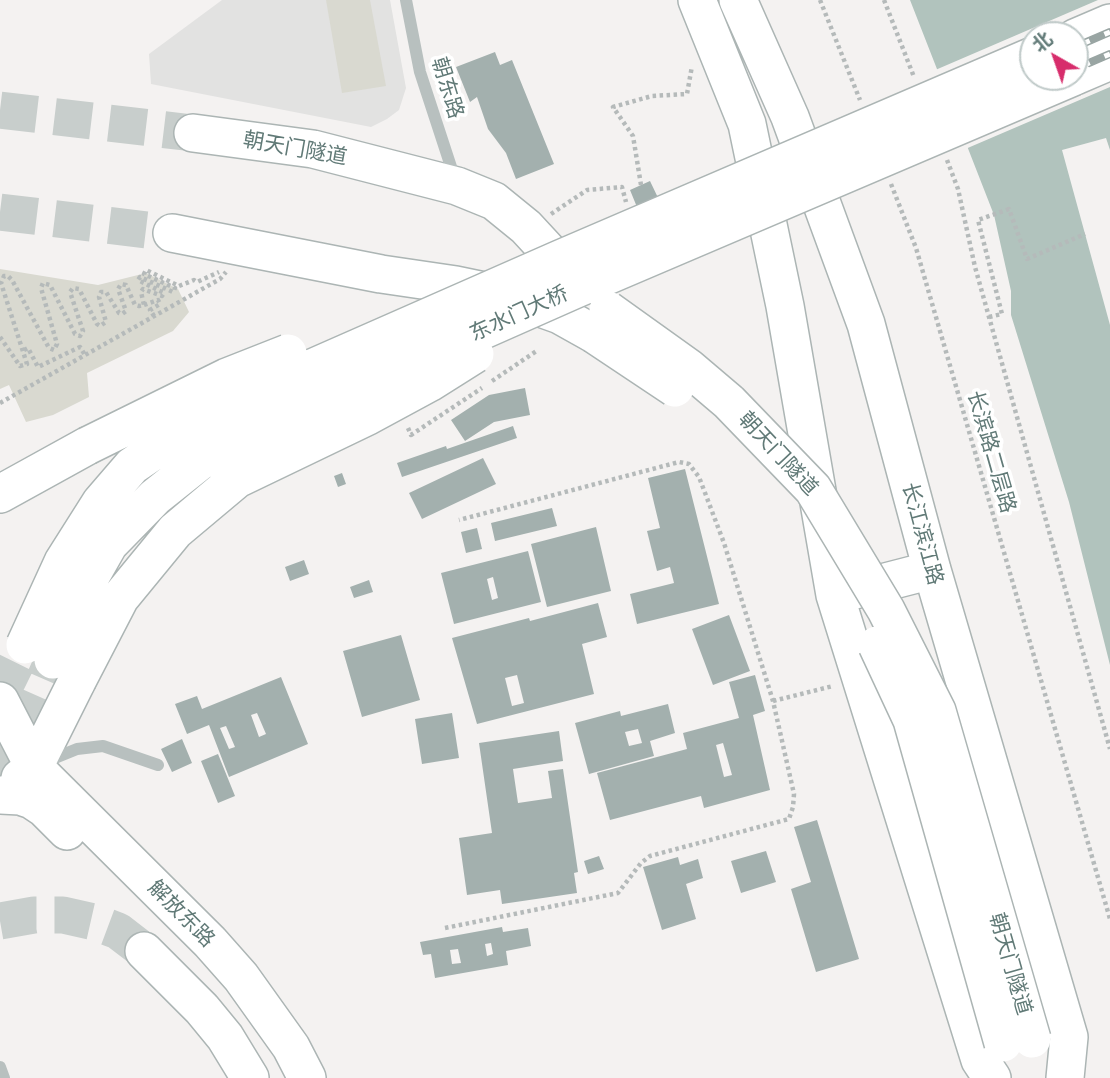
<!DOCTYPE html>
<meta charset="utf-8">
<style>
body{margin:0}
#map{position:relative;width:1110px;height:1078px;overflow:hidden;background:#f4f2f1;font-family:"IBM Plex Sans","Noto Sans SC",sans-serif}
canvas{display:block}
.north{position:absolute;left:1019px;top:21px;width:70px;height:70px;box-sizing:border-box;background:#fff;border:2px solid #c0cac9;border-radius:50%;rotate:320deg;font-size:19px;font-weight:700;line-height:28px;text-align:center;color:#617a77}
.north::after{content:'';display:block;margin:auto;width:24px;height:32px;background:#d72d6c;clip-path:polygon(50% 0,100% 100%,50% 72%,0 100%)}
</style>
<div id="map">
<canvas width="1110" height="1078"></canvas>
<div class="north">北</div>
</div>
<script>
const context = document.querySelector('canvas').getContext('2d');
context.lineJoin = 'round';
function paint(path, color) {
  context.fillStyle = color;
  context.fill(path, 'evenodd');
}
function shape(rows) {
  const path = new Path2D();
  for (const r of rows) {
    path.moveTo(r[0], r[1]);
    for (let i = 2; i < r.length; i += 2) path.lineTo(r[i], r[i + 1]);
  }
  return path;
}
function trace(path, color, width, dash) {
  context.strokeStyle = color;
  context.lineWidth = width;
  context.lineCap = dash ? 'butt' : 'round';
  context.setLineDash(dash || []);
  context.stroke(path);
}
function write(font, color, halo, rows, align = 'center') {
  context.font = font + ' "IBM Plex Sans","Noto Sans SC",sans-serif';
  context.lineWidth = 7;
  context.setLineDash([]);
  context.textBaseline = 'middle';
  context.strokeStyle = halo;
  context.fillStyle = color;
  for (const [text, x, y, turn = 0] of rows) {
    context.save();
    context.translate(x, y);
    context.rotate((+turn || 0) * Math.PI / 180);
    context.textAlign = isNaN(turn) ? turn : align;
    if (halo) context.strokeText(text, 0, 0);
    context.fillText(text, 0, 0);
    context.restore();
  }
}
const built = shape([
 [222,0,390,0,406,88,399,110,387,119,371,127,151,84,149,54]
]);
const green = shape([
 [326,0,370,0,386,86,342,93],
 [0,269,98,285,146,273,178,289,189,312,173,331,87,373,89,397,53,415,26,422,9,385,0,389]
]);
const water = shape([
 [910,0,1110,0,1110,665,1069,502,1011,315,1011,291,994,215],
 [1033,35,1075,35,1075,77,1033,77]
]);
const pier = shape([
 [1098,0,1110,0,1110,87,963,150,933,71],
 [1033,35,1075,35,1075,77,1033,77],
 [1106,138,1110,150,1110,325,1062,150]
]);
const building = shape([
 [495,52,500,65,512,60,554,164,516,179,506,153,488,129,477,97,470,102,456,67],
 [650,181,661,204,639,212,630,190],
 [525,388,530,415,494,422,465,441,451,420,489,395],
 [513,426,517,438,402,477,397,463,446,446,447,449],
 [483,458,496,484,422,519,409,493],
 [685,469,719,604,637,624,630,594,674,583,670,567,657,571,647,531,660,528,648,478],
 [342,473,346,484,338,487,334,476],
 [552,508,557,526,495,541,491,523],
 [596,527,611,591,547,607,531,544],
 [477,528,482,549,466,553,461,532],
 [528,551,541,602,454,624,441,573],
 [493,577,498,598,492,600,487,579],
 [304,560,309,574,290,581,285,567],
 [369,580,373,592,354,598,350,587],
 [598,603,607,637,582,644,594,694,477,724,452,638,529,618,530,621],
 [517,675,524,703,512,706,505,678],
 [729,615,750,671,713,685,692,629],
 [401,635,420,700,362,717,343,651],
 [755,675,765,711,753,715,770,790,704,808,701,796,610,820,597,773,687,749,683,733,739,718,729,682],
 [723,743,732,775,724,777,716,745],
 [281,677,308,744,229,777,209,725,187,734,175,704,197,696,202,709],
 [257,713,266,734,259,737,251,715],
 [226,726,235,747,229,749,220,728],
 [668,704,675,733,650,741,654,756,589,774,575,723,620,711,621,716],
 [638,729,642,743,629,746,625,732],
 [452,713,459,758,422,764,415,719],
 [559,731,563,761,513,769,518,803,552,798,548,771,563,769,578,872,574,873,577,893,502,904,500,890,467,895,459,838,492,833,479,743],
 [182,739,192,763,172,772,161,749],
 [218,754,235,796,218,803,201,761],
 [817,820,859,959,816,972,791,889,811,882,794,827],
 [766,851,776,882,741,893,731,861],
 [599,856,604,869,588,874,584,861],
 [678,857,680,865,698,859,703,878,686,884,696,919,662,930,643,867],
 [502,927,503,932,528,928,531,946,506,951,508,965,435,978,431,954,423,955,420,942],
 [491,943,493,954,487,956,485,944],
 [458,949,461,963,452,964,450,950]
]);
const majorTunnel = shape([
 [0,110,193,133],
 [0,212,172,233],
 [0,696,25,645],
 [0,780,53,660],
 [0,921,34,915,63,915,94,922,118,931,144,951]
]);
const path = shape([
 [820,0,860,100],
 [884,0,914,77],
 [947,160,958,189,975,267,1110,749],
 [891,184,916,248,1110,919],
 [641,185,633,136,613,107,652,96,687,94,692,66],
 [551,214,587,190,622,187,626,202],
 [144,305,158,300,160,304,150,310,154,316],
 [989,317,1002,314,978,220,1009,209,1027,259,1085,234],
 [0,337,20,366,27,364,1,283,4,276,8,276,12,280,49,348,54,350,57,344,41,288,43,283,50,285,75,334,80,336,83,331,70,292,73,288,79,289,97,324,100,326,106,322,99,297,101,292,106,292,119,313,122,314,126,311,118,289,121,284,126,285,135,305,139,306,144,305,141,292,143,289,162,296,164,293,138,280,140,277,173,292,175,288,144,274,146,270,179,286,194,280,197,282,219,272],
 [24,350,28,348,38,367,80,347,85,355],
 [492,381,538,350],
 [0,403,220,279,226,272],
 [408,428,411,435,482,388],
 [773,701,833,686],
 [445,928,618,893,641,863,650,856,789,819,793,807,794,794,773,701,724,543,699,477,689,464,679,462,459,520]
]);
const minor = shape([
 [406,0,420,72,455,179],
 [45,762,77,749,103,746,158,765],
 [0,1067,4,1078]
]);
const major = shape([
 [697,0,747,124,785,306,835,595,980,1060,992,1078],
 [738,0,790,117,866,324,932,570,1069,1037,1065,1078],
 [1075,38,1110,23],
 [1075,76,1110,61],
 [193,133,313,149,457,186,494,201,526,227,576,281],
 [172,233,381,274,456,285,504,295,560,315,594,334],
 [0,494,87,446],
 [843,593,932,570],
 [0,701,34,767,210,942,241,977,291,1047,307,1078],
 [20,778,34,767,77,681],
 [0,795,20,796,32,800,44,808,67,831],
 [144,951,202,1009,225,1037,250,1078]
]);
const rail = shape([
 [1075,47,1110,32],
 [1075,69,1110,54],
 [596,253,1033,65],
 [603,272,1057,77]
]);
const majorBridge = shape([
 [608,310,689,368,729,402,813,489,886,610,937,711,1032,1039],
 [594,334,675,388],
 [87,446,227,377,288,353],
 [25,645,63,562,101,502,132,466,192,425,253,394,560,259,1033,56],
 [877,645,912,720,1003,1043],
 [53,660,88,581,109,544,155,497,199,462,264,427,576,289,1073,77],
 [77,681,120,598,175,531,237,479,368,416,429,383,475,354]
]);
const streetNames = [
 ["朝东路",447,88,73],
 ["朝天门隧道",295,149,10],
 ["东水门大桥",519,314,-24],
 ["长滨路二层路",991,452,74],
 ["朝天门隧道",778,454,47],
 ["长江滨江路",922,534,75],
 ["解放东路",181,914,45],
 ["朝天门隧道",1010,964,74]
];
paint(built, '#e2e2e1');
paint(green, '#d9d9d0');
paint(water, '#b1c3bd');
paint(pier, '#f4f2f1');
paint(building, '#a3b0ae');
trace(majorTunnel, '#c8cecc', 37, [37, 18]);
trace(major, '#acb5b4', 40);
trace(path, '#b5baba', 4.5, [3.5, 3.5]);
trace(minor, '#b8c0bf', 12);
trace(major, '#fff', 37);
trace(rail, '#99a5a3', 8);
trace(rail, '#fff', 5, [16]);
trace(majorBridge, '#acb5b4', 40, []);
trace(majorBridge, '#fff', 37);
write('21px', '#617a77', '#fff', streetNames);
</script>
